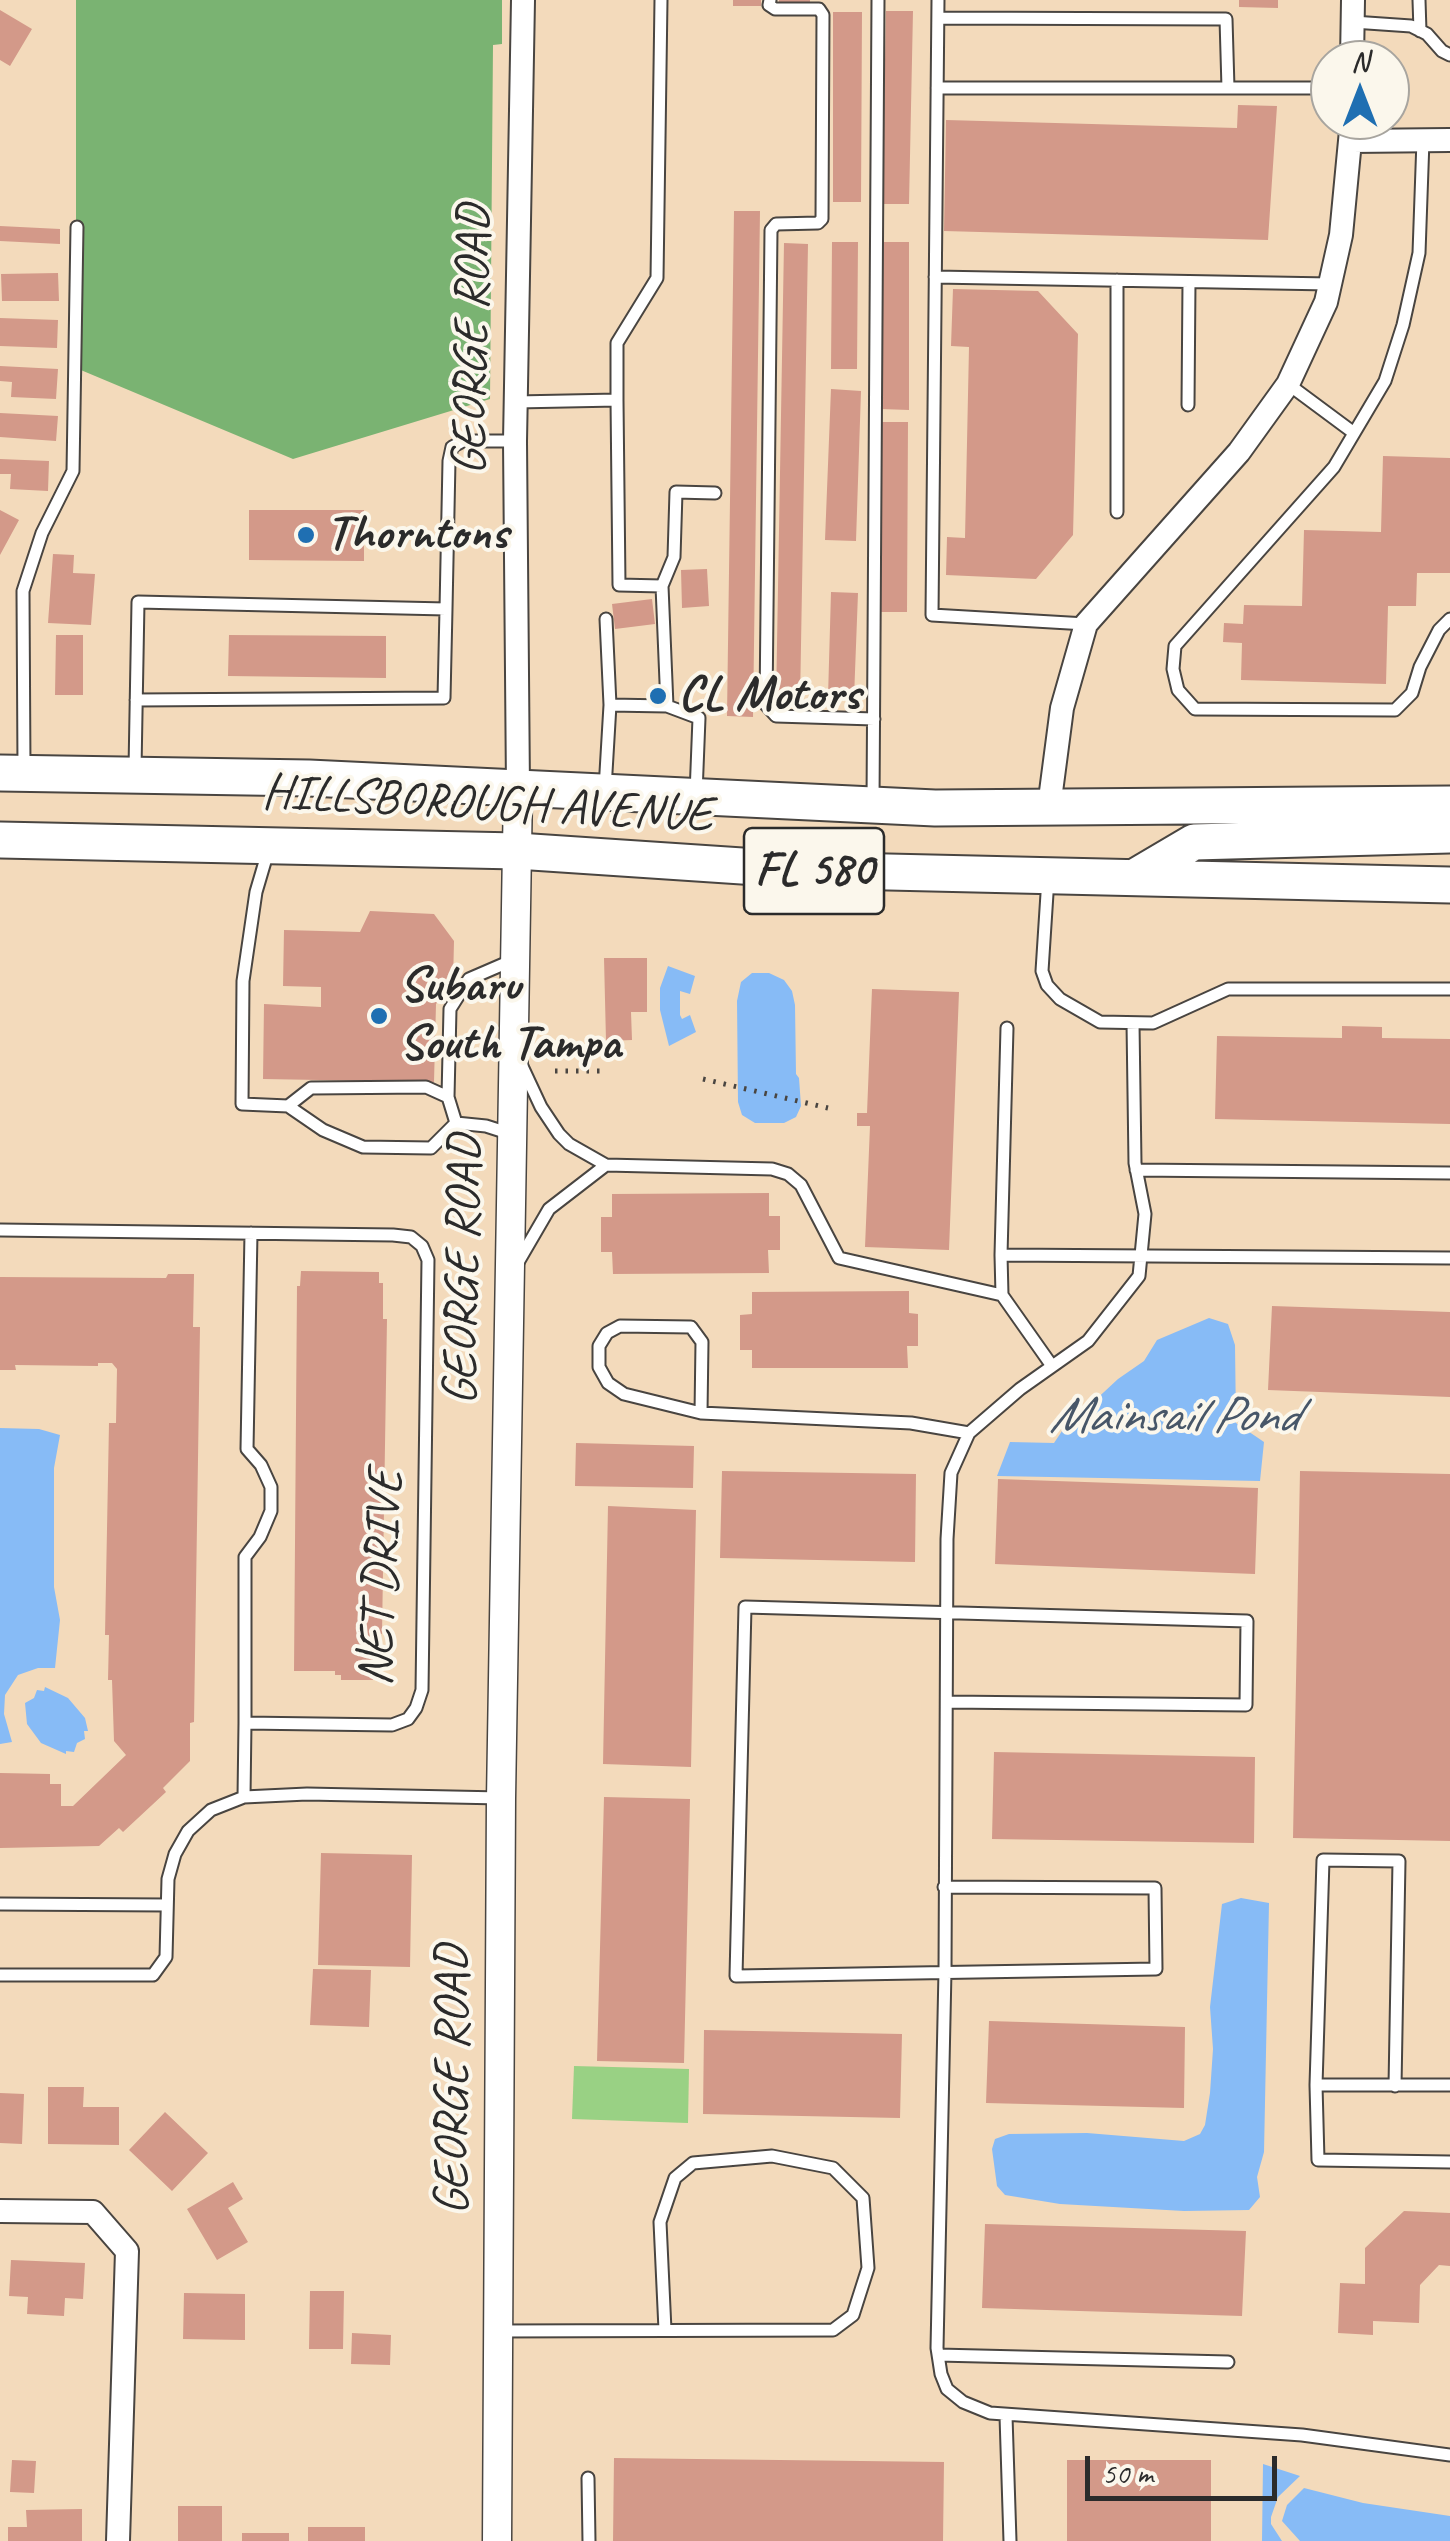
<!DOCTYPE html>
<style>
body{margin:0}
#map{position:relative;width:1450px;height:2541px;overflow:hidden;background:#f3dabb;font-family:Caveat,sans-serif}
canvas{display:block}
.north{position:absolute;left:1310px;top:40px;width:100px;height:100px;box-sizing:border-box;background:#fbf7ec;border:2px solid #a8a59f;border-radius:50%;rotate:0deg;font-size:28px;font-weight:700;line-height:40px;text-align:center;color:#2b2b2b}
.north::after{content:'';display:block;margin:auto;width:35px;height:45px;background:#1f6fb2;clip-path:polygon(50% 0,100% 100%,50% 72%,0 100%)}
.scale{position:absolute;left:1085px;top:2456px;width:192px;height:45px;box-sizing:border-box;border:5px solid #2b2b2b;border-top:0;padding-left:12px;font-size:30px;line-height:35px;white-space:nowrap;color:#2b2b2b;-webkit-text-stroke:8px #fbf7ec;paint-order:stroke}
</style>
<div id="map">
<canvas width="1450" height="2541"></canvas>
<div class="north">N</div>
<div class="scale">50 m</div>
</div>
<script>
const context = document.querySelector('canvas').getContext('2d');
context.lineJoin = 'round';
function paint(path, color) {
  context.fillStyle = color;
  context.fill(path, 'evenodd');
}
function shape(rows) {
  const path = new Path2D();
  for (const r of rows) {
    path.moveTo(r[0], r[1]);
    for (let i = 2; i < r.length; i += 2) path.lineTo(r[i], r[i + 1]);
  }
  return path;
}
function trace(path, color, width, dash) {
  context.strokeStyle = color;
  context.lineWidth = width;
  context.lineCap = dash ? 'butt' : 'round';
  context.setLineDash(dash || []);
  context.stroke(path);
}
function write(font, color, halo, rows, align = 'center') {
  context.font = font + ' Caveat,sans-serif';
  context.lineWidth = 8;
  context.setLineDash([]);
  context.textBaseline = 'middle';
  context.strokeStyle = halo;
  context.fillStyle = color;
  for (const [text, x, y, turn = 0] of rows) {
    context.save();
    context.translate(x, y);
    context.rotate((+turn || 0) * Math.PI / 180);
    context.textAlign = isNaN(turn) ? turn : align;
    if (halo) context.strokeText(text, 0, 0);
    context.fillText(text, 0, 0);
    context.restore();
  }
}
const green = shape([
 [574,2066,689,2069,688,2123,572,2119]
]);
const forest = shape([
 [76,0,502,0,502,44,493,45,490,399,293,459,76,368]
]);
const water = shape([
 [668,966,695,976,690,994,680,991,680,1015,682,1019,690,1015,696,1032,669,1046,660,1010,660,988],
 [752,973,769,973,784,980,792,991,795,1005,796,1074,799,1078,801,1106,796,1117,784,1123,755,1123,742,1115,738,1102,737,1001,741,982],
 [1209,1318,1228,1324,1235,1345,1236,1423,1264,1442,1260,1481,997,1476,1010,1442,1054,1443,1074,1413,1090,1405,1118,1379,1144,1361,1157,1340],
 [0,1428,39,1429,60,1435,54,1468,54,1587,60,1620,55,1668,38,1668,18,1675,5,1695,4,1714,12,1742,0,1744],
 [45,1687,68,1698,85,1718,88,1731,84,1731,85,1739,77,1743,74,1752,66,1751,66,1754,41,1743,27,1724,25,1703,34,1698,37,1690,44,1691],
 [1241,1898,1269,1903,1264,2152,1257,2177,1260,2197,1249,2210,1184,2211,1060,2204,1005,2195,997,2186,992,2149,995,2139,1009,2134,1087,2133,1184,2141,1200,2134,1205,2125,1210,2093,1213,2049,1210,2007,1222,1904],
 [1263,2464,1300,2476,1278,2497,1271,2517,1271,2524,1282,2541,1262,2541],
 [1304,2488,1363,2503,1450,2516,1450,2541,1300,2541,1282,2521,1287,2505]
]);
const building = shape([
 [733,0,761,0,761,6,733,6],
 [779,0,810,0,810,7,779,5],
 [1239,0,1278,0,1278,8,1239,7],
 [0,10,32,29,10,66,0,60],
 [886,11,913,11,909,204,882,204],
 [833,12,862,12,861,202,833,202],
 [1238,105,1277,106,1268,240,944,231,946,120,1237,128],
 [734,211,760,211,753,717,727,716],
 [0,226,60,229,60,244,0,241],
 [832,242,858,242,857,369,831,369],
 [882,242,909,242,909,410,881,409],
 [784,243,808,244,800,702,776,702],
 [58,273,59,301,2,301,1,274],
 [953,289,1038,291,1078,334,1073,535,1036,579,946,575,947,537,965,538,969,347,951,346],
 [0,318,58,320,57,348,0,346],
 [0,366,58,369,56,399,11,397,12,382,0,381],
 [831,389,861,391,856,541,825,540],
 [0,413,58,416,56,441,0,437],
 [880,422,908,422,907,612,879,612],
 [1383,456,1450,458,1450,573,1417,573,1416,606,1388,606,1386,684,1241,680,1242,643,1223,642,1224,623,1243,624,1244,605,1302,606,1304,530,1381,532],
 [0,459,49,461,48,491,10,489,11,474,0,474],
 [0,510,19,520,0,555],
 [249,510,364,510,364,561,249,560],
 [53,554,74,555,73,573,95,574,91,625,48,623],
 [707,569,709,606,682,608,681,570],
 [831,592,858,593,854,698,828,697],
 [652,599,655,624,615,629,612,604],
 [56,635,83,635,83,695,55,695],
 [229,635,386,636,386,678,228,676],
 [370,911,434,914,454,941,453,983,436,1004,434,1082,263,1079,264,1004,321,1007,321,987,283,986,284,930,360,932],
 [604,958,647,958,647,1012,631,1012,632,1040,606,1041],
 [872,989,959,992,949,1250,865,1247,870,1126,857,1126,857,1113,867,1113],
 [1342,1026,1382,1027,1382,1038,1450,1039,1450,1124,1215,1119,1217,1036,1342,1038],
 [769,1193,769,1216,780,1216,780,1250,768,1250,769,1273,613,1274,612,1252,601,1252,601,1217,612,1217,612,1194],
 [301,1271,379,1272,379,1283,383,1283,383,1319,387,1319,382,1634,378,1633,377,1669,373,1669,373,1680,341,1680,341,1675,335,1675,335,1671,294,1671,297,1286,300,1286],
 [168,1274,194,1274,193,1327,200,1327,194,1722,190,1723,190,1761,163,1788,166,1792,123,1832,119,1828,99,1846,0,1848,0,1773,50,1774,50,1784,61,1784,61,1806,73,1806,126,1755,114,1741,112,1680,108,1680,109,1635,105,1635,109,1423,116,1423,117,1369,112,1363,98,1363,98,1366,15,1365,16,1370,0,1370,0,1277,166,1278],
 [909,1291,909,1313,918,1314,918,1346,907,1346,908,1368,752,1368,752,1350,740,1350,740,1315,752,1314,752,1292],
 [1272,1306,1450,1312,1450,1397,1268,1390],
 [576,1443,694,1446,693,1488,575,1486],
 [722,1471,916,1474,915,1562,720,1558],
 [1300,1471,1450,1474,1450,1841,1293,1838],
 [998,1479,1258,1488,1255,1574,995,1564],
 [608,1506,696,1510,691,1767,603,1764],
 [994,1752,1255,1757,1254,1843,992,1839],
 [604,1797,690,1799,684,2063,597,2061],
 [321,1853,412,1855,410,1967,318,1965],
 [313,1969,371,1970,369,2027,310,2025],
 [989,2021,1185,2027,1184,2108,986,2103],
 [704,2030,902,2034,900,2118,703,2114],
 [48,2087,84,2087,83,2107,119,2107,119,2145,48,2144],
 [0,2093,24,2094,22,2144,0,2143],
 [165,2112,208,2153,172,2191,129,2150],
 [233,2182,243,2199,228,2208,248,2242,217,2260,187,2209],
 [1404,2211,1450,2213,1450,2266,1439,2265,1420,2285,1419,2323,1373,2321,1373,2335,1338,2333,1340,2283,1365,2284,1365,2248],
 [985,2224,1246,2231,1242,2316,982,2308],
 [11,2260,85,2263,83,2299,65,2298,64,2316,27,2314,28,2297,9,2296],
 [310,2291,344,2291,343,2349,309,2349],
 [184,2293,245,2294,245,2340,183,2339],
 [352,2333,391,2335,390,2365,351,2364],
 [614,2458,944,2462,943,2541,613,2541],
 [12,2460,36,2461,34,2493,10,2492],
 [1067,2460,1211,2460,1211,2541,1067,2541],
 [178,2506,222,2506,222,2541,178,2541],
 [82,2509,82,2541,8,2541,8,2527,27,2527,26,2510],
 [308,2527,365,2527,365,2541,308,2541],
 [242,2533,289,2533,289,2541,242,2541]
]);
const path = shape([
 [555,1071,606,1071],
 [703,1079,828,1108]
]);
const service = shape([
 [770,0,769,5,775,9,819,9,823,15,822,219,818,223,776,224,771,230,766,705,776,716,874,719],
 [938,0,932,615,1086,624],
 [1419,0,1420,31],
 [938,18,1226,19,1228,88],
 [1353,22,1411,26,1427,34,1442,51,1450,55],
 [937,88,1330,88],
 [1423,140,1419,253,1403,325,1385,381,1334,467,1175,646,1173,669,1178,690,1195,709,1395,710,1412,693,1420,667,1439,630,1450,619],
 [935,277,1330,284],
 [1117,280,1117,512],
 [1288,384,1354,433],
 [617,400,617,343,657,278,661,0],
 [516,402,617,400,619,585,662,586],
 [1188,405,1189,282],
 [606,619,610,705],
 [136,700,444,698,446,609],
 [24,769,23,591,42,533,73,471,77,227],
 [135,769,138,602,446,609,449,461,452,447,463,441,515,441],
 [605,789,610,705,667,706],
 [696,794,699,718,667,706,662,586,674,557,676,492,715,493],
 [873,802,878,0],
 [269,848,256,892,243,981,242,1104,288,1106],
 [1048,878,1042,971,1047,985,1060,999,1100,1022,1153,1023,1228,989,1450,989],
 [1133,1023,1135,1163,1145,1214,1139,1276,1088,1341,1020,1389,969,1433,951,1473,947,1539,945,1971,937,2348,941,2374,947,2389,963,2402,990,2413,1302,2435,1450,2455],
 [1007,1028,1001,1255,1450,1258],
 [520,1062,541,1107,559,1134,569,1144,606,1165,772,1169,788,1174,801,1185,839,1258,1002,1295],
 [448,1097,426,1087,311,1088,288,1106,323,1130,363,1147,431,1148,456,1123],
 [511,1134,486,1126,456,1123,448,1097,450,1009,469,979,513,960],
 [1136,1170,1450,1173],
 [0,1230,393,1235,411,1237,422,1246,428,1260,422,1690,416,1708,408,1719,392,1725,245,1723,245,1557,260,1537,271,1511,271,1487,261,1465,247,1449,251,1233],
 [1001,1255,1002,1295,1052,1366],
 [517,1264,549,1209,606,1165],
 [701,1413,624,1394,608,1383,599,1367,599,1346,607,1333,620,1326,691,1327,702,1342,701,1413,911,1423,969,1433],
 [244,1797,245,1723],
 [944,1887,1155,1888,1156,1969,736,1976,745,1607,1247,1621,1246,1705,947,1702],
 [0,1904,166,1905],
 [0,1975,153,1975,166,1957,168,1879,175,1854,188,1831,211,1810,244,1797,307,1794,501,1798],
 [1316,2085,1323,1860,1399,1861,1395,2086],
 [1450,2085,1316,2085,1318,2160,1450,2162],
 [498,2331,833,2330,853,2315,868,2268,863,2198,833,2168,772,2156,693,2163,675,2178,660,2222,665,2330],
 [938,2355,1228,2362],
 [1006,2416,1010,2541],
 [588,2478,589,2541]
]);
const minor = shape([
 [1352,60,1353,0],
 [1352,141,1450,140],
 [518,789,515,441,523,0],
 [1049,807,1062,708,1086,624,1239,452,1288,384,1326,302,1341,235,1352,120],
 [0,2211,93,2212,127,2251,118,2541]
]);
const tertiary = shape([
 [497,2541,501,1798,518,789]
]);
const primary = shape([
 [0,773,309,778,935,808,1450,804],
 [0,840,517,851,802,870,1450,885],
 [1138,875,1194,842,1450,835]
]);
const markers = [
 [306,535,10,"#1f6fb2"],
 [658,696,10,"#1f6fb2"],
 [379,1016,10,"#1f6fb2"]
];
const shields = [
 [814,871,140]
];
const shieldNames = [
 ["FL 580",814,871]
];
const streetNames = [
 ["GEORGE ROAD",473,340,-89],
 ["HILLSBOROUGH AVENUE",487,805,3],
 ["GEORGE ROAD",464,1270,-89],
 ["NET DRIVE",382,1578,-87],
 ["GEORGE ROAD",454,2080,-90]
];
const poiNames = [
 ["Thorntons",326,535],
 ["CL Motors",678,696],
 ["Subaru",399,987],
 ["South Tampa",399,1045]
];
const waterNames = [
 ["Mainsail Pond",1173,1417]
];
paint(green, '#99d184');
paint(forest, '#7ab372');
paint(water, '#87bbf6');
paint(building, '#d39989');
trace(service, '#494541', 15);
trace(minor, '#494541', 26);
trace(tertiary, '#494541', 31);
trace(primary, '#494541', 39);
trace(path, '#494541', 5, [2.5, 8]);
trace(service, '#fff', 11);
trace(minor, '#fff', 22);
trace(tertiary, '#fff', 28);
trace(primary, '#fff', 35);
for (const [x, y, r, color] of markers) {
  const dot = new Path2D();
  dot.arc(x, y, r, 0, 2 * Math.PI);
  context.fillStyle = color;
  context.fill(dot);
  trace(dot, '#fbf7ec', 4);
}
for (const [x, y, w] of shields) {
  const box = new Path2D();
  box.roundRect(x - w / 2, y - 43, w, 86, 8);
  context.fillStyle = '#fbf7ec';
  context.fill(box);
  trace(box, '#2b2b2b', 2.5);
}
write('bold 48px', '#2b2b2b', null, shieldNames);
write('50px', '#2b2b2b', '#fbf7ec', streetNames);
write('bold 50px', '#2b2b2b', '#fbf7ec', poiNames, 'left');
write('italic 52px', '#475668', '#fbf7ec', waterNames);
</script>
